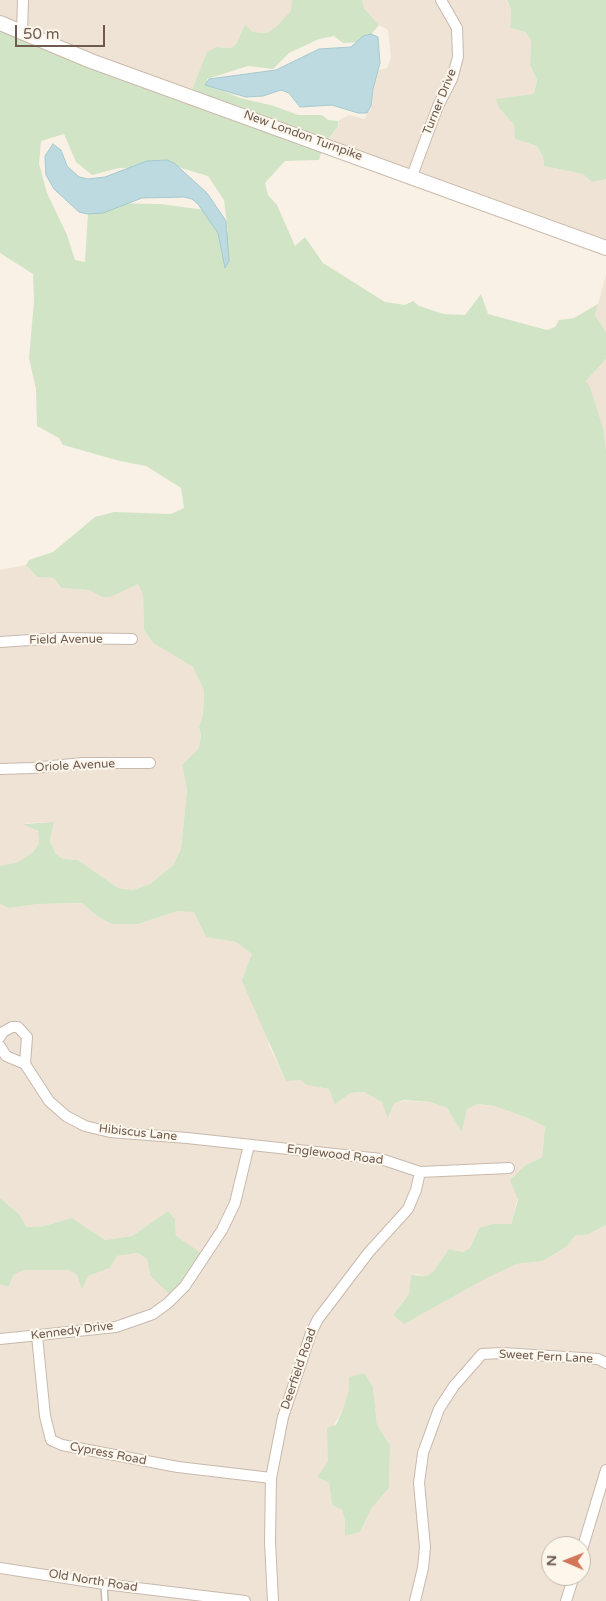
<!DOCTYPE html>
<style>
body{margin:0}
#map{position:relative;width:606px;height:1601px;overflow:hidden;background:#f9f1e5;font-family:"Varela Round",sans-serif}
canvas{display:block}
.north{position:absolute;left:541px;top:1536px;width:50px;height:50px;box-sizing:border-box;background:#fcf6eb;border:1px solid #c3b8ac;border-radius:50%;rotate:271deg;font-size:14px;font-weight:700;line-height:20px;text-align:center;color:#6e5a4e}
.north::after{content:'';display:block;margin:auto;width:18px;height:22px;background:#d3765a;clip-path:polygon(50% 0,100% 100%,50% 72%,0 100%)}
.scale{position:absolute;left:15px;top:25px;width:90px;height:22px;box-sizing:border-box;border:2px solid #6e5a4e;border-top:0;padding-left:6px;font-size:15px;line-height:18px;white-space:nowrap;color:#6e5a4e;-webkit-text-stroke:4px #fcf6eb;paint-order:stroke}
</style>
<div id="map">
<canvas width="606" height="1601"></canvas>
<div class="north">N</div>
<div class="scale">50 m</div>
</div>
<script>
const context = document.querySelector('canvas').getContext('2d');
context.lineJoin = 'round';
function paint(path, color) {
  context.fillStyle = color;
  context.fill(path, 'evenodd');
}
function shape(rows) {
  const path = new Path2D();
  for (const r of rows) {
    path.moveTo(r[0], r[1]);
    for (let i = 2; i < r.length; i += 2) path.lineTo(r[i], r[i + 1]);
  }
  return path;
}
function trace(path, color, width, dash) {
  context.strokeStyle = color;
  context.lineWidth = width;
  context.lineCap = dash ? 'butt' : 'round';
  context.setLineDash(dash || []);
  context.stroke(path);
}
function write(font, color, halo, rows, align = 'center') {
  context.font = font + ' "Varela Round",sans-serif';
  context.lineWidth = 4;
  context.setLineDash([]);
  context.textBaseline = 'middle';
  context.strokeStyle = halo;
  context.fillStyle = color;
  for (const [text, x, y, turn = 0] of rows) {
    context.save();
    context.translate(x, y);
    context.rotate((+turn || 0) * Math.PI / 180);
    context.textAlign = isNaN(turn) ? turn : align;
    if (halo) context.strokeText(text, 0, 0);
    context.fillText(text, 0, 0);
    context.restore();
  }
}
const residential = shape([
 [0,0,292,0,292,11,276,27,266,33,253,32,245,26,236,44,231,48,216,47,190,95,0,25],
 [362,0,506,0,511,10,510,28,525,32,531,40,530,65,537,80,534,94,499,108,514,125,515,139,537,146,543,157,544,166,583,174,593,182,606,179,606,250,327,143,338,126,339,120,349,115,364,119,371,109,376,71,387,68,391,57,388,30,379,25,364,8],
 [606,275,606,332,595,315],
 [606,359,606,451,604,431,586,381],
 [26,565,37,577,54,578,61,588,89,590,102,597,110,596,138,584,143,595,144,630,153,643,193,667,204,691,203,714,199,727,201,735,199,748,182,765,187,789,181,849,173,865,150,884,133,890,118,888,78,860,63,859,56,854,50,841,54,822,25,823,38,832,39,843,33,852,18,862,0,866,0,570],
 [82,903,97,916,138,924,178,911,194,911,206,937,236,942,252,954,269,1046,286,1080,300,1080,308,1085,350,1093,364,1092,382,1102,389,1118,394,1104,402,1101,430,1102,447,1108,462,1131,467,1109,478,1104,494,1106,528,1118,545,1127,542,1157,526,1165,511,1224,492,1224,479,1228,470,1248,464,1252,449,1249,433,1272,426,1276,415,1274,409,1294,393,1315,405,1323,485,1279,517,1264,543,1261,566,1247,576,1235,587,1235,606,1225,606,1601,0,1601,0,1284,9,1287,13,1275,25,1270,69,1270,77,1275,82,1290,88,1276,110,1268,117,1256,138,1253,147,1259,150,1275,176,1236,175,1219,168,1211,132,1236,105,1240,72,1218,44,1226,27,1227,19,1214,0,1198,0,904,8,908,39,904],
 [349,1377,373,1387,377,1425,390,1445,389,1488,371,1509,360,1532,345,1536,345,1521,342,1510,332,1505,329,1483,317,1477,328,1461,329,1434,343,1409,349,1390],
 [551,1546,581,1546,581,1576,551,1576]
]);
const green = shape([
 [292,0,362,0,364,8,379,25,367,39,361,42,343,43,334,36,319,39,289,53,273,69,248,66,207,79,207,84,240,98,274,106,298,115,322,115,328,120,338,121,338,126,323,147,319,160,285,161,265,183,268,195,277,205,295,246,305,237,323,263,385,302,405,305,413,301,419,306,444,314,465,315,481,294,488,314,547,330,555,327,559,320,574,318,598,304,595,315,606,332,606,359,586,381,590,387,604,431,606,451,606,1225,587,1235,576,1235,566,1247,543,1261,517,1264,485,1279,404,1324,393,1315,409,1294,411,1275,426,1276,433,1272,449,1249,463,1252,470,1248,479,1228,492,1224,511,1224,518,1200,510,1180,526,1165,542,1157,545,1127,528,1118,494,1106,478,1104,467,1109,462,1132,447,1108,430,1102,403,1100,394,1104,388,1119,382,1102,364,1092,350,1093,335,1104,329,1089,307,1085,300,1080,286,1081,242,981,252,954,236,942,206,937,194,912,178,911,138,924,112,924,97,916,82,903,39,904,8,908,0,904,0,866,18,862,33,852,39,843,38,831,23,824,54,822,50,841,56,854,63,859,78,860,118,888,133,890,150,884,173,865,181,849,187,789,182,765,199,748,201,735,199,727,203,714,204,691,193,667,153,643,144,630,143,595,138,584,110,597,102,597,89,590,61,588,54,578,37,577,26,565,29,560,53,552,95,517,114,512,171,514,184,508,181,488,146,466,120,461,63,445,59,438,37,426,36,389,29,358,34,301,33,274,0,253,0,25,190,95,207,52,216,47,231,48,236,44,245,25,253,32,266,33,276,27,291,11],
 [64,134,76,162,92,175,119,168,178,167,208,176,224,200,228,232,205,210,160,204,111,203,88,213,85,262,75,260,67,235,47,193,39,164,41,141],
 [507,0,606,0,606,179,592,182,583,174,544,166,543,157,537,146,515,139,514,125,499,108,496,99,534,94,537,80,530,65,531,40,525,32,510,28,511,10],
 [0,1198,19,1214,27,1227,44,1226,72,1218,105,1240,132,1236,168,1211,175,1219,176,1236,204,1255,172,1297,150,1275,147,1259,138,1253,117,1256,110,1268,88,1276,82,1290,77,1275,69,1270,25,1270,13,1275,9,1287,0,1284],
 [364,1373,373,1387,377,1425,390,1445,389,1488,371,1509,360,1532,345,1536,345,1521,342,1510,332,1505,329,1483,317,1477,328,1461,327,1428,336,1425,343,1409,349,1390,349,1377]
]);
const water = shape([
 [371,34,378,37,380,63,373,89,371,106,367,113,358,113,332,105,300,107,289,93,281,90,263,96,246,97,205,85,209,79,276,70,319,49,351,47,363,36,371,34],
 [53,144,61,150,67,166,79,177,88,179,105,177,147,161,167,160,174,163,207,193,226,221,229,261,225,268,218,233,198,204,192,199,184,197,142,198,103,213,87,214,79,212,54,189,46,175,45,156,53,144]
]);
const lane = shape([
 [104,1584,105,1601]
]);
const street = shape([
 [22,33,23,0],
 [412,176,438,106,452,79,458,57,457,28,441,0],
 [0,642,60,638,132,639],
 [0,769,32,768,83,763,150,763],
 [0,1037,3,1032,12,1027,18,1027,27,1037,25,1064],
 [0,1046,6,1056,25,1064,49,1101,66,1116,85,1126,110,1132,187,1138,381,1159,420,1172,509,1168],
 [37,1336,45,1416,51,1440,62,1445,178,1467,271,1478],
 [0,1339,116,1327,153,1314,168,1303,185,1286,222,1230,235,1203,249,1145],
 [581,1553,606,1470],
 [0,1568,104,1584,245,1601],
 [273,1601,270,1542,271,1478,283,1417,311,1333,318,1319,369,1252,408,1209,416,1190,420,1172],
 [415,1601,423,1568,425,1547,419,1483,423,1453,439,1409,454,1386,482,1354,502,1353,598,1359,606,1363],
 [566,1601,574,1576]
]);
const secondary = shape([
 [0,23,91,61,606,248]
]);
const streetNames = [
 ["Turner Drive",440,102,-68],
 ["New London Turnpike",303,136,20],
 ["Field Avenue",66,640,-1],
 ["Oriole Avenue",75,766,-3],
 ["Hibiscus Lane",138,1133,6],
 ["Englewood Road",335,1155,7],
 ["Kennedy Drive",72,1331,-7],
 ["Sweet Fern Lane",546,1357,3],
 ["Deerfield Road",299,1369,-71],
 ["Cypress Road",108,1454,11],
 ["Old North Road",93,1581,9]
];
paint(residential, '#efe3d5');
paint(green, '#d2e4c6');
paint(water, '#bcdae0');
trace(water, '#a4c9d0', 1);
trace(lane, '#c8b9ad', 8);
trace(street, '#c8b9ad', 12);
trace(secondary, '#cbbaac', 16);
trace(lane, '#fff', 5);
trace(street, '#fff', 10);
trace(secondary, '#fff', 14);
write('12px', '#6e5a4e', '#fcf6eb', streetNames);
</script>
